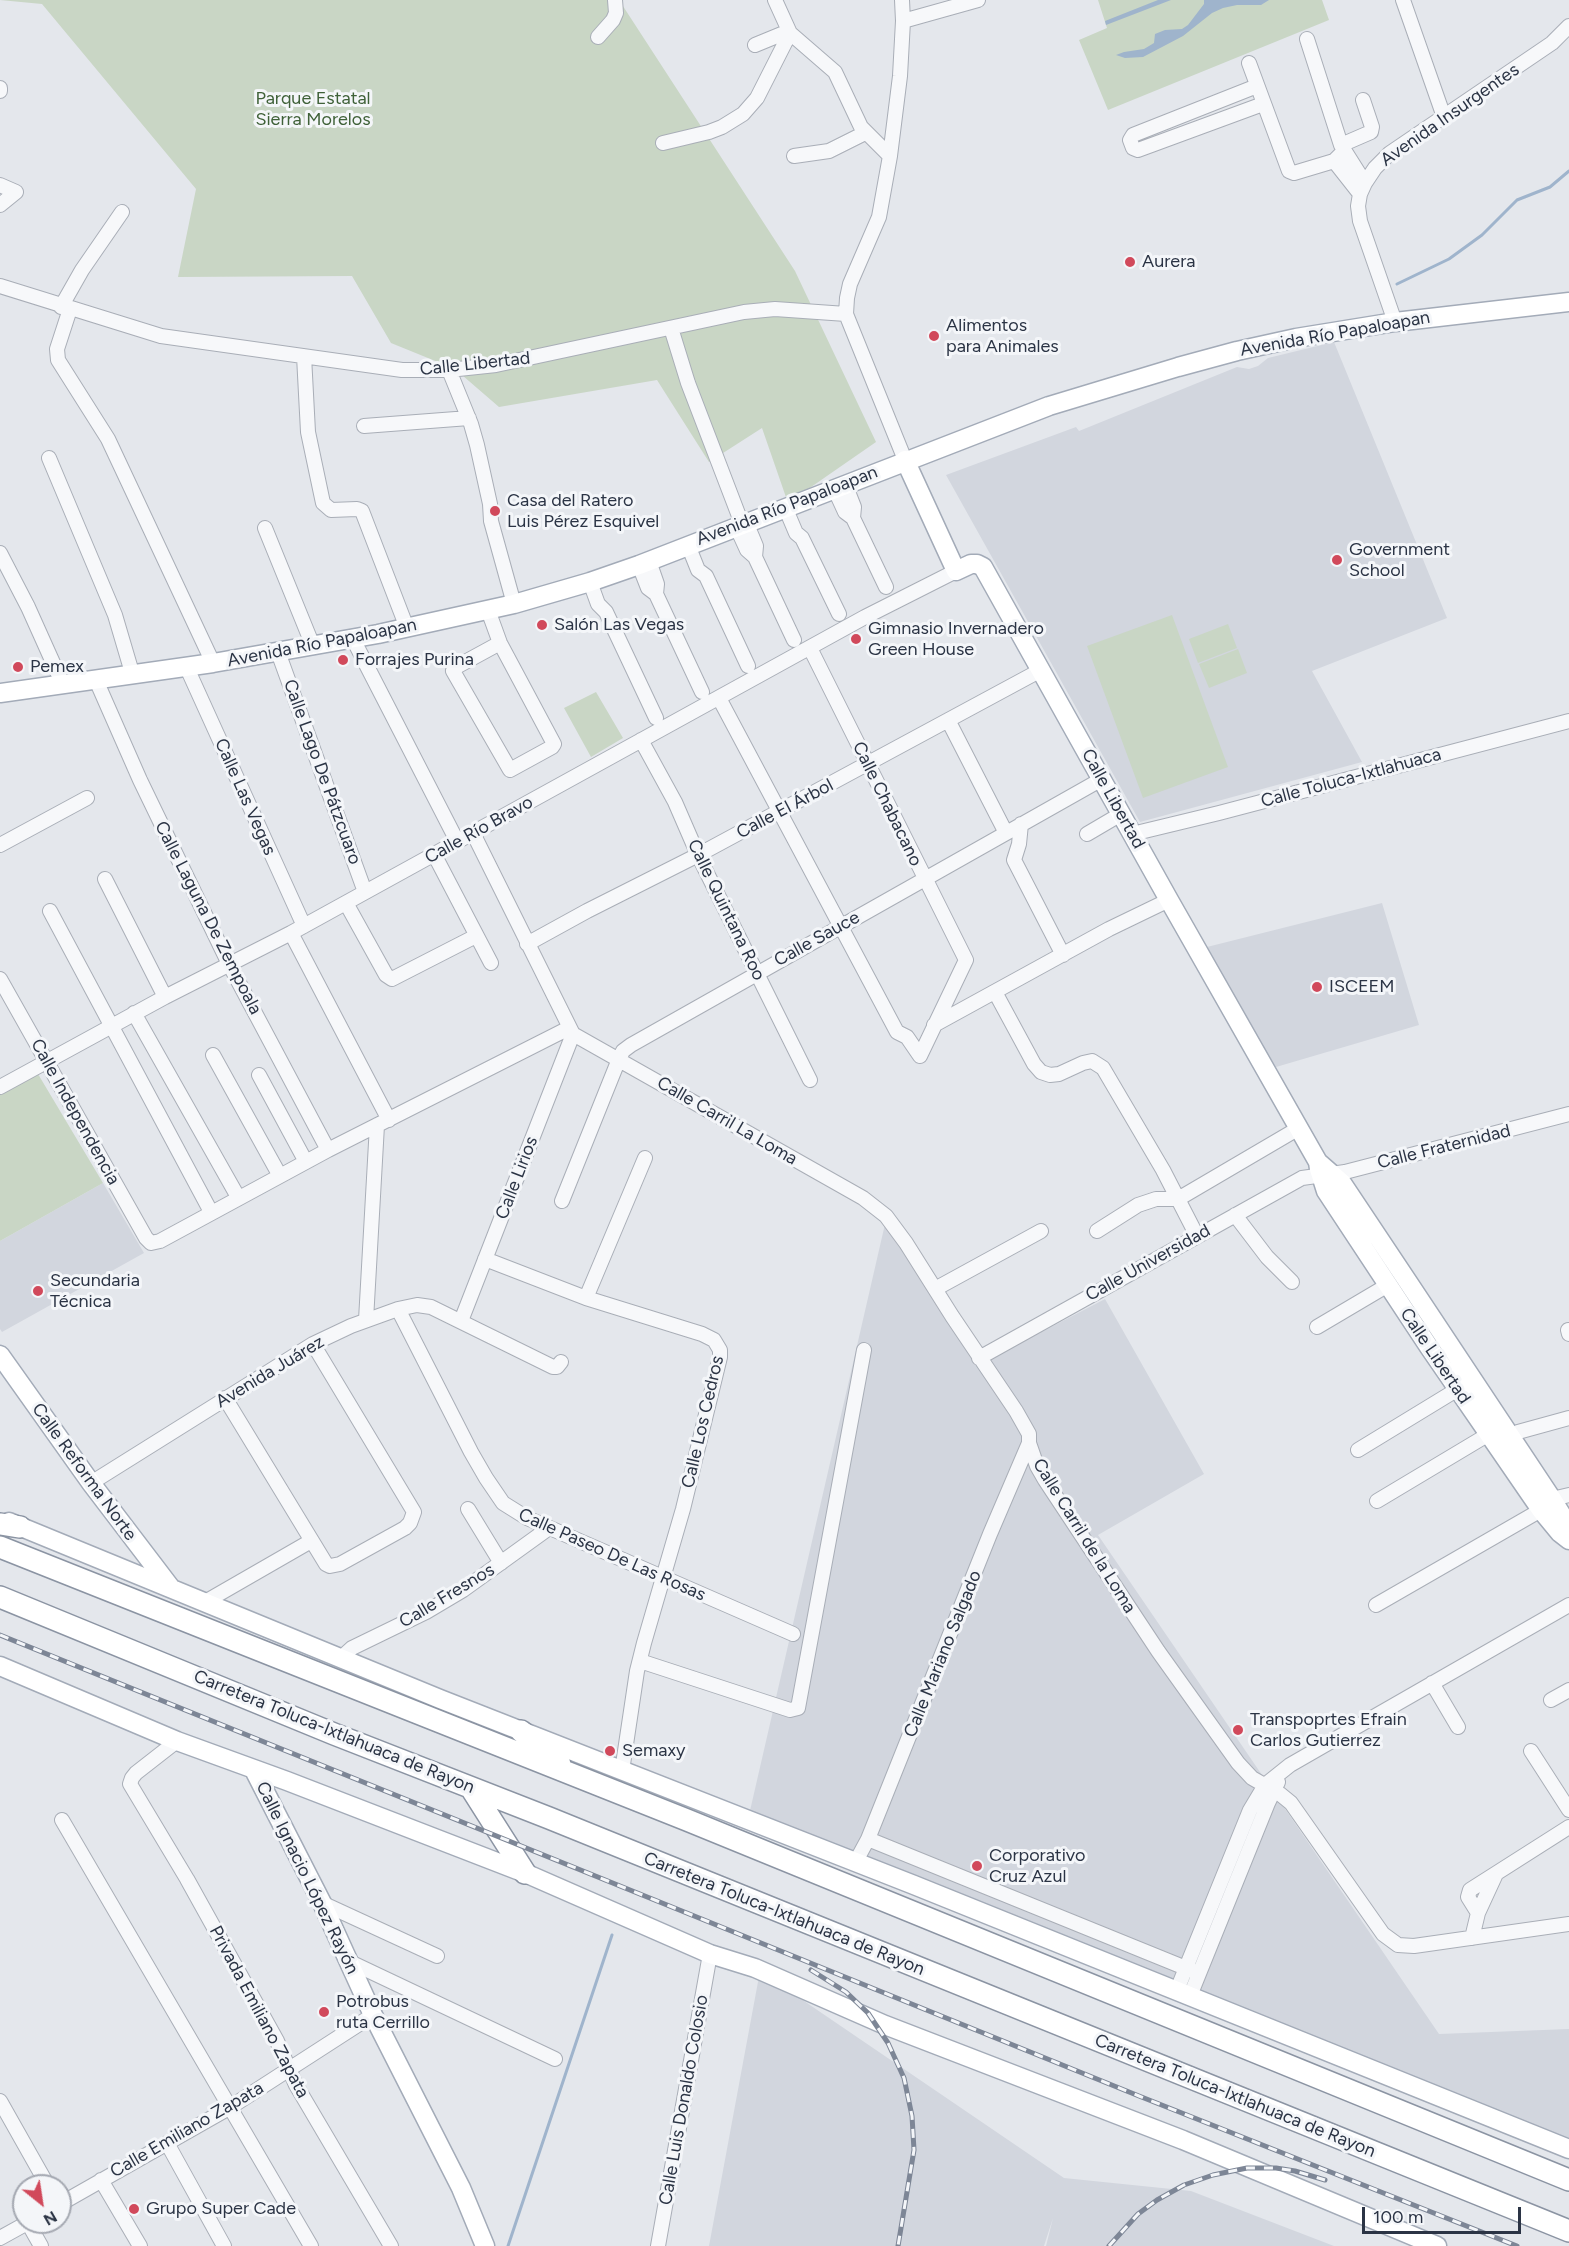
<!DOCTYPE html>
<meta charset="utf-8">
<style>
body{margin:0}
#map{position:relative;width:1569px;height:2246px;overflow:hidden;background:#e4e7ec;font-family:Figtree,sans-serif}
canvas{display:block}
.north{position:absolute;left:12px;top:2174px;width:60px;height:60px;box-sizing:border-box;background:#f4f6f9;border:2px solid #a4a8b1;border-radius:50%;rotate:150deg;font-size:16px;font-weight:700;line-height:24px;text-align:center;color:#2b3445}
.north::after{content:'';display:block;margin:auto;width:21px;height:27px;background:#d1495b;clip-path:polygon(50% 0,100% 100%,50% 72%,0 100%)}
.scale{position:absolute;left:1362px;top:2207px;width:159px;height:27px;box-sizing:border-box;border:3px solid #2b3445;border-top:0;padding-left:8px;font-size:18px;line-height:21px;white-space:nowrap;color:#2b3445;-webkit-text-stroke:4px #f4f6f9;paint-order:stroke}
</style>
<div id="map">
<canvas width="1569" height="2246"></canvas>
<div class="north">N</div>
<div class="scale">100 m</div>
</div>
<script>
const context = document.querySelector('canvas').getContext('2d');
context.lineJoin = 'round';
function paint(path, color) {
  context.fillStyle = color;
  context.fill(path, 'evenodd');
}
function shape(rows) {
  const path = new Path2D();
  for (const r of rows) {
    path.moveTo(r[0], r[1]);
    for (let i = 2; i < r.length; i += 2) path.lineTo(r[i], r[i + 1]);
  }
  return path;
}
function trace(path, color, width, dash) {
  context.strokeStyle = color;
  context.lineWidth = width;
  context.lineCap = dash ? 'butt' : 'round';
  context.setLineDash(dash || []);
  context.stroke(path);
}
function write(font, color, halo, rows, align = 'center') {
  context.font = font + ' Figtree,sans-serif';
  context.lineWidth = 6;
  context.setLineDash([]);
  context.textBaseline = 'middle';
  context.strokeStyle = halo;
  context.fillStyle = color;
  for (const [text, x, y, turn = 0] of rows) {
    context.save();
    context.translate(x, y);
    context.rotate((+turn || 0) * Math.PI / 180);
    context.textAlign = isNaN(turn) ? turn : align;
    if (halo) context.strokeText(text, 0, 0);
    context.fillText(text, 0, 0);
    context.restore();
  }
}
const built = shape([
 [1334,342,1447,618,1312,671,1362,762,1140,822,946,475,1076,427,1079,431,1237,367,1249,369,1258,366,1268,358],
 [1382,903,1419,1025,1276,1067,1203,948],
 [103,1183,144,1253,2,1332,0,1329,0,1241],
 [888,1211,976,1366,1105,1299,1204,1474,1098,1535,1439,2034,1569,2029,1569,2143,749,1815],
 [760,1971,1064,2178,1191,2191,1334,2246,1046,2246,1053,2218,1044,2246,709,2246]
]);
const green = shape([
 [0,0,619,0,795,271,876,442,788,503,762,428,709,462,657,380,499,407,455,369,391,343,352,276,178,277,196,189,42,4],
 [1098,0,1322,0,1329,20,1108,110,1079,40,1107,28],
 [1172,615,1228,767,1143,798,1087,646],
 [1228,624,1237,648,1198,663,1189,639],
 [1238,649,1247,673,1209,688,1199,664],
 [596,692,623,738,591,757,564,708],
 [38,1074,103,1183,0,1241,0,1095]
]);
const water = shape([
 [1158,0,1171,0,1106,25,1105,21],
 [1204,0,1269,0,1261,5,1237,5,1223,8,1212,13,1183,36,1143,57,1125,58,1116,55,1124,52,1144,49,1154,43,1155,34,1165,30,1182,29,1188,25,1204,4]
]);
const stream = shape([
 [1397,284,1449,259,1482,235,1517,200,1550,187,1569,171],
 [508,2246,612,1935]
]);
const minor = shape([
 [775,0,790,33,835,72,861,127,890,156],
 [902,0,903,21,900,76,890,156,879,217,850,284,847,298,846,314,905,460],
 [1403,0,1444,117],
 [903,21,978,0],
 [598,37,613,20,616,13,615,0],
 [1307,39,1341,145,1365,183],
 [755,45,789,31],
 [1249,63,1289,171,1294,173,1334,161,1344,151],
 [1257,86,1133,135,1130,140,1133,148,1138,150,1263,104],
 [0,88,0,91],
 [663,143,709,132,722,127,743,114,757,98,790,33],
 [1341,145,1371,132,1372,127,1363,100],
 [794,156,829,151,865,133],
 [1334,161,1360,194],
 [0,185,16,192,0,205],
 [0,286,161,336,402,370,449,370,496,365,744,312,775,309,846,314],
 [61,307,82,270,122,212],
 [70,309,57,349,58,360,108,439,213,663],
 [1395,322,1360,221,1358,206,1360,194,1365,183,1375,168,1390,153,1552,43,1569,26],
 [671,328,688,383,742,524],
 [304,356,308,432,323,503,331,510,357,509,362,511,407,628],
 [449,370,471,424,477,445,490,504,491,521,514,604],
 [364,426,469,418],
 [49,458,115,615,133,676],
 [845,484,854,507,853,518],
 [834,488,845,512,853,518,886,587],
 [785,507,796,533,802,538,839,614],
 [746,522,756,546,755,557,794,640],
 [736,526,747,550,755,557],
 [265,528,313,646],
 [688,545,698,570,706,576,748,666],
 [0,553,28,607,63,685],
 [649,561,657,584,656,594],
 [639,565,648,588,656,594,702,692],
 [590,582,598,604,606,612,656,718],
 [488,610,500,643,554,744,552,747,510,770,453,671,456,667,500,643],
 [353,639,457,841],
 [810,648,966,960,920,1056],
 [278,652,365,892],
 [187,668,304,926],
 [96,680,140,780,229,964,328,1150],
 [719,698,897,1032,907,1037,920,1056],
 [948,720,1006,833],
 [641,740,675,802,698,855,810,1080],
 [1021,824,1019,844,1014,860,1063,955],
 [473,833,573,1034,863,1198,886,1216,906,1243,952,1316,1016,1411,1029,1434,1029,1443,1037,1466,1045,1480,1158,1651,1238,1763,1252,1778,1280,1794,1291,1803,1383,1934,1398,1945,1414,1946,1569,1924],
 [1087,834,1121,814],
 [1132,834,1219,813,1569,721],
 [0,845,87,798],
 [434,854,491,963],
 [105,879,165,997],
 [346,903,386,975,392,979,476,936],
 [50,911,211,1212],
 [291,933,389,1120],
 [527,944,587,911,698,855,1041,670],
 [0,979,146,1238,151,1243,160,1241,328,1150,569,1028],
 [995,992,1034,1064,1041,1072,1050,1075,1059,1074,1083,1063,1092,1061,1103,1068,1163,1170,1197,1236],
 [134,1013,238,1197],
 [934,1025,1109,929,1169,900],
 [213,1055,280,1176],
 [259,1075,306,1162],
 [0,1087,165,997,291,933,865,617,956,571],
 [562,1201,619,1059,623,1051,631,1045,1102,779],
 [1235,1215,1267,1257,1292,1282],
 [1097,1231,1138,1205,1156,1199,1178,1199,1299,1128],
 [485,1259,586,1298,702,1334,714,1340,720,1350,720,1357,683,1509,644,1643,637,1671,622,1771],
 [935,1289,1041,1231],
 [586,1298,645,1158],
 [398,1309,471,1452,486,1478,503,1503,527,1518,793,1634],
 [366,1320,377,1125],
 [461,1321,573,1034],
 [1317,1327,1388,1285],
 [1568,1330,1569,1334],
 [979,1358,1302,1178,1345,1172,1569,1114],
 [225,1398,326,1564,330,1566,340,1564,405,1528,410,1523,414,1512,313,1344],
 [1509,1437,1518,1432,1569,1418],
 [1358,1450,1458,1389],
 [91,1483,313,1344,351,1326,398,1309,417,1305,431,1307,553,1367,557,1367,561,1362],
 [1377,1501,1489,1434],
 [468,1509,501,1563],
 [205,1602,311,1541],
 [1376,1605,1541,1510,1552,1499,1569,1495],
 [341,1658,352,1648,426,1612,463,1590,549,1528],
 [640,1661,790,1710,798,1708,864,1350],
 [1432,1683,1458,1727],
 [1551,1700,1569,1690],
 [177,1741,136,1773,132,1778,130,1784,187,1879,277,2041,296,2085,391,2246],
 [1531,1751,1569,1810],
 [62,1820,311,2246],
 [868,1839,1198,1973],
 [855,1863,868,1839,990,1534,1029,1443],
 [322,1903,437,1956],
 [1478,1913,1468,1897,1470,1890,1569,1827],
 [1472,1938,1478,1913,1496,1874],
 [348,1961,555,2059],
 [1177,1990,1250,1810,1265,1785,1290,1765,1337,1738,1569,1605],
 [1190,1996,1268,1803,1278,1782],
 [0,2101,48,2186],
 [167,2143,224,2246],
 [101,2180,140,2246],
 [60,2204,229,2108,373,2015],
 [28,2223,41,2246],
 [0,2238,29,2222],
 [658,2246,710,1954]
]);
const major = shape([
 [905,460,956,571,971,564,977,564,983,567,1169,900,1318,1162,1342,1183,1410,1285,1552,1499,1563,1517,1569,1539],
 [0,693,213,663,378,634,514,604,590,582,639,565,1049,406,1178,367,1237,351,1296,338,1395,322,1569,302],
 [1318,1162,1319,1169,1326,1191,1429,1347,1541,1510,1560,1533,1569,1540],
 [0,1355,91,1483,171,1588],
 [9,1522,440,1699,914,1885,1569,2149],
 [0,1666,177,1741,287,1781,525,1873,710,1954,755,1968,885,2025,1183,2140,1437,2246],
 [254,1770,322,1903,373,2015,461,2188,485,2246]
]);
const highway = shape([
 [0,1524,20,1527],
 [0,1547,687,1820,1569,2180],
 [0,1597,334,1734,549,1818,1569,2231],
 [521,1731,560,1764],
 [471,1788,525,1873]
]);
const rail = shape([
 [0,1635,1139,2096,1517,2246],
 [811,1970,846,1992,868,2013,888,2043,904,2078,912,2116,914,2150,898,2246],
 [1109,2246,1138,2214,1157,2200,1184,2185,1213,2175,1247,2168,1276,2168,1295,2171,1325,2180]
]);
const markers = [
 [1130,262,6,"#d1495b"],
 [934,336,6,"#d1495b"],
 [495,511,6,"#d1495b"],
 [1337,560,6,"#d1495b"],
 [542,625,6,"#d1495b"],
 [856,639,6,"#d1495b"],
 [343,660,6,"#d1495b"],
 [18,667,6,"#d1495b"],
 [1317,987,6,"#d1495b"],
 [38,1291,6,"#d1495b"],
 [1238,1730,6,"#d1495b"],
 [610,1751,6,"#d1495b"],
 [977,1866,6,"#d1495b"],
 [324,2012,6,"#d1495b"],
 [134,2209,6,"#d1495b"]
];
const parkNames = [
 ["Parque Estatal",313,99],
 ["Sierra Morelos",313,120]
];
const streetNames = [
 ["Avenida Insurgentes",1450,115,-35],
 ["Avenida Río Papaloapan",1335,334,-10],
 ["Calle Libertad",475,364,-6],
 ["Avenida Río Papaloapan",787,506,-21],
 ["Avenida Río Papaloapan",322,643,-11],
 ["Calle Lago De Pátzcuaro",322,772,70],
 ["Calle Toluca-Ixtlahuaca",1351,778,-15],
 ["Calle Las Vegas",245,797,66],
 ["Calle Libertad",1113,799,61],
 ["Calle Chabacano",887,804,64],
 ["Calle El Árbol",785,809,-28],
 ["Calle Río Bravo",479,830,-29],
 ["Calle Quintana Roo",726,910,64],
 ["Calle Laguna De Zempoala",208,918,63],
 ["Calle Sauce",817,939,-29],
 ["Calle Independencia",75,1112,61],
 ["Calle Carril La Loma",727,1121,30],
 ["Calle Fraternidad",1444,1147,-14],
 ["Calle Lirios",517,1178,-69],
 ["Calle Universidad",1148,1263,-29],
 ["Calle Libertad",1435,1356,56],
 ["Avenida Juárez",270,1372,-31],
 ["Calle Los Cedros",703,1422,-77],
 ["Calle Reforma Norte",84,1472,54],
 ["Calle Carril de la Loma",1084,1536,58],
 ["Calle Paseo De Las Rosas",612,1555,24],
 ["Calle Fresnos",447,1596,-31],
 ["Calle Mariano Salgado",943,1654,-68],
 ["Carretera Toluca-Ixtlahuaca de Rayon",334,1732,22],
 ["Calle Ignacio López Rayón",307,1878,64],
 ["Carretera Toluca-Ixtlahuaca de Rayon",784,1914,22],
 ["Privada Emiliano Zapata",259,2012,62],
 ["Carretera Toluca-Ixtlahuaca de Rayon",1235,2096,22],
 ["Calle Luis Donaldo Colosio",684,2100,-80],
 ["Calle Emiliano Zapata",187,2130,-30]
];
const poiNames = [
 ["Aurera",1142,262],
 ["Alimentos",946,326],
 ["para Animales",946,347],
 ["Casa del Ratero",507,501],
 ["Luis Pérez Esquivel",507,522],
 ["Government",1349,550],
 ["School",1349,571],
 ["Salón Las Vegas",554,625],
 ["Gimnasio Invernadero",868,629],
 ["Green House",868,650],
 ["Forrajes Purina",355,660],
 ["Pemex",30,667],
 ["ISCEEM",1329,987],
 ["Secundaria",50,1281],
 ["Técnica",50,1302],
 ["Transpoprtes Efrain",1250,1720],
 ["Carlos Gutierrez",1250,1741],
 ["Semaxy",622,1751],
 ["Corporativo",989,1856],
 ["Cruz Azul",989,1877],
 ["Potrobus",336,2002],
 ["ruta Cerrillo",336,2023],
 ["Grupo Super Cade",146,2209]
];
paint(built, '#d2d6de');
paint(green, '#c9d6c5');
paint(water, '#9fb4cc');
trace(stream, '#9fb4cc', 3);
trace(minor, '#a9aeb7', 16);
trace(major, '#a3abb8', 21);
trace(highway, '#8b94a3', 24);
trace(minor, '#f7f8fa', 14);
trace(major, '#fff', 18);
trace(highway, '#fff', 21);
trace(rail, '#7d8696', 5);
trace(rail, '#f4f6f9', 3, [9]);
for (const [x, y, r, color] of markers) {
  const dot = new Path2D();
  dot.arc(x, y, r, 0, 2 * Math.PI);
  context.fillStyle = color;
  context.fill(dot);
  trace(dot, '#f4f6f9', 2);
}
write('18px', '#3f6138', '#f4f6f9', parkNames);
write('18px', '#2b3445', '#f4f6f9', streetNames);
write('18px', '#2b3445', '#f4f6f9', poiNames, 'left');
</script>
